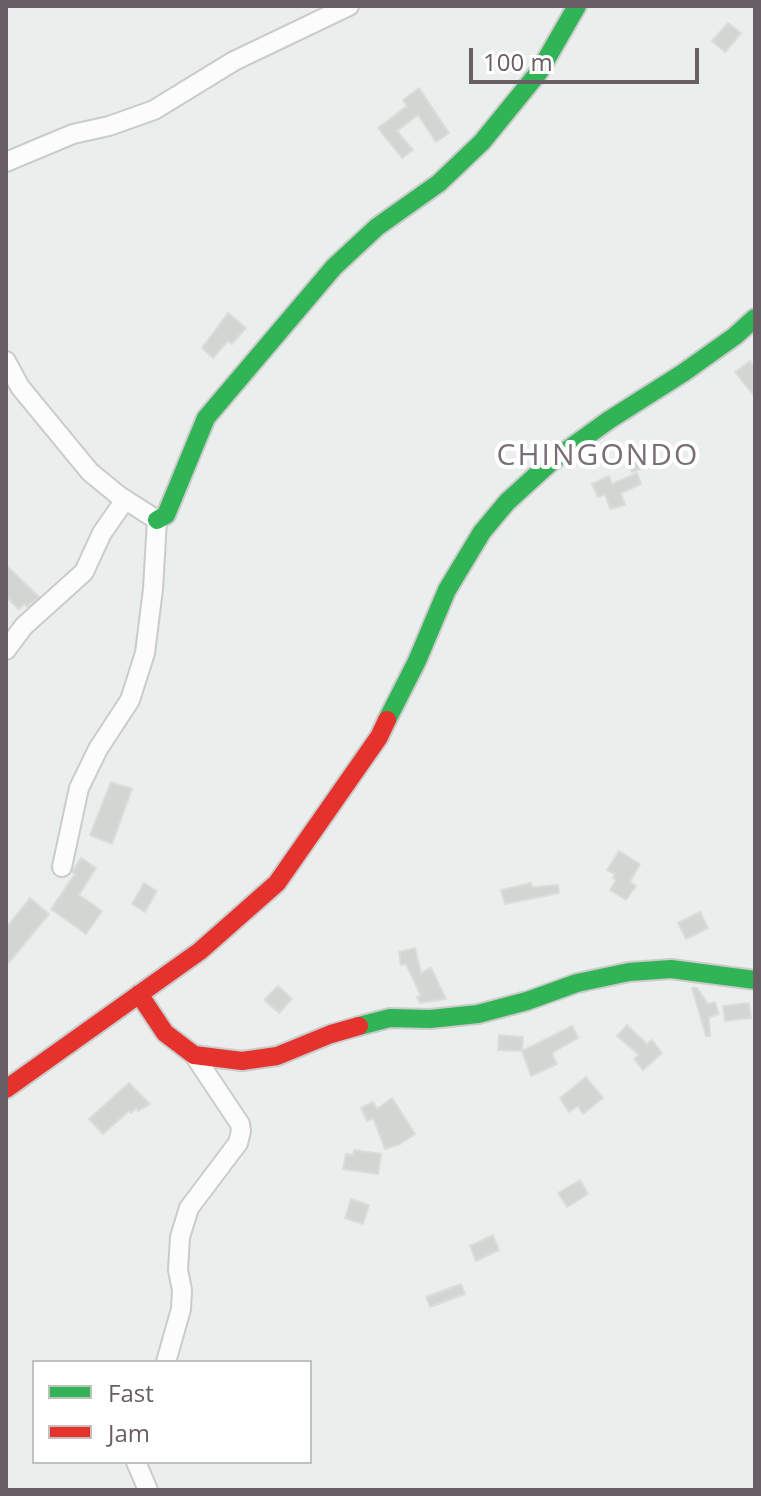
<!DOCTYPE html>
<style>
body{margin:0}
#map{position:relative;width:761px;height:1496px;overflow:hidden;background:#eaeeec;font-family:"Open Sans",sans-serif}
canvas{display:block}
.frame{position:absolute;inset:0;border:8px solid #675f64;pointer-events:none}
.legend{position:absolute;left:32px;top:1360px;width:280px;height:104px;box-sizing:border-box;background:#fff;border:2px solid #c2bfc1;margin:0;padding:10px 14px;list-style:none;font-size:24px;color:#675f64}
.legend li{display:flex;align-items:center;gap:16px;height:40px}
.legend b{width:40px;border:2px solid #c2bfc1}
.scale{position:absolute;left:469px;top:48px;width:230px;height:36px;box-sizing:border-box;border:4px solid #675f64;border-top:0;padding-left:10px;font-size:24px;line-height:28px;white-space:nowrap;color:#675f64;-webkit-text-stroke:6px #fff;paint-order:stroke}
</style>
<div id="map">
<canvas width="761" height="1496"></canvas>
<div class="frame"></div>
<ul class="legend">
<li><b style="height:10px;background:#30b455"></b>Fast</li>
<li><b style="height:10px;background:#e5322d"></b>Jam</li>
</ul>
<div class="scale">100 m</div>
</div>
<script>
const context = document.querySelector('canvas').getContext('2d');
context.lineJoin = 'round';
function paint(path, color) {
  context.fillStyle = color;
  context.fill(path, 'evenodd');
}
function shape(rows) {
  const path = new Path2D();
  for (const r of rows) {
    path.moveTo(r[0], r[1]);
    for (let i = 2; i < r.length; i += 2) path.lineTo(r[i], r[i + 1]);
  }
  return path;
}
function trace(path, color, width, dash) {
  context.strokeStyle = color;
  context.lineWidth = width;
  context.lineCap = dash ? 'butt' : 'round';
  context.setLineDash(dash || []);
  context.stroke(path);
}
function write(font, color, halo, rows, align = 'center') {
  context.font = font + ' "Open Sans",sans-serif';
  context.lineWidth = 8;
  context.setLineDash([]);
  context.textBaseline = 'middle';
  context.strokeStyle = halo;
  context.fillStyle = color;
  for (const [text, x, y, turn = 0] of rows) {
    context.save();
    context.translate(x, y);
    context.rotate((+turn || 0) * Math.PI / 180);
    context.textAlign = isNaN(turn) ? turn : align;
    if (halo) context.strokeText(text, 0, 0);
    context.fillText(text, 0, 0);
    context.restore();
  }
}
const building = shape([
 [728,23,741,33,725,52,712,41,728,23],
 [419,88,449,133,436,142,418,115,397,131,413,150,402,158,378,128,407,106,403,100,419,88],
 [228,313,246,328,232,344,228,341,213,358,202,348,228,313],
 [750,361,755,367,755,397,735,372,750,361],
 [640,447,648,466,632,472,624,454,640,447],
 [637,473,641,484,621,493,625,505,610,509,605,494,598,497,592,484,609,476,612,484,637,473],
 [6,565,39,597,27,607,24,604,19,609,6,597,6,565],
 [111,782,132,789,112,844,90,835,111,782],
 [619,851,640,864,630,882,636,886,626,900,610,890,616,880,613,878,615,874,607,870,619,851],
 [81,858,96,868,79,895,102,911,86,934,51,909,75,874,72,872,81,858],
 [144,883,157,891,145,912,132,904,144,883],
 [531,883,532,887,558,885,559,893,505,904,501,890,531,883],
 [30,898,49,914,6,966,6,928,30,898],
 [700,912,708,928,686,939,678,923,700,912],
 [415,948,421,973,431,968,446,999,420,1003,417,997,421,996,406,964,401,965,399,952,415,948],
 [278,986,292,999,279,1013,264,1000,278,986],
 [692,988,697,988,708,1004,715,1002,719,1014,709,1017,710,1036,706,1036,692,988],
 [749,1003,751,1018,725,1021,723,1006,749,1003],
 [627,1025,647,1044,652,1040,662,1053,643,1070,634,1059,639,1055,617,1036,627,1025],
 [572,1026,578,1038,552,1053,557,1064,531,1076,522,1051,498,1050,499,1035,523,1037,522,1051,572,1026],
 [586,1077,603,1098,583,1114,578,1106,569,1112,560,1098,586,1077],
 [129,1083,150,1104,138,1111,136,1108,131,1113,129,1111,103,1134,89,1119,129,1083],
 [392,1098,415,1134,400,1144,385,1149,373,1118,367,1121,361,1108,373,1102,377,1109,392,1098],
 [354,1150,381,1154,378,1174,343,1169,346,1154,353,1155,354,1150],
 [580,1180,588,1194,567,1207,558,1193,580,1180],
 [351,1199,369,1205,363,1224,345,1218,351,1199],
 [493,1235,499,1250,476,1261,470,1246,493,1235],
 [461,1284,465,1294,430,1307,426,1297,461,1284]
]);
const street = shape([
 [6,162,73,134,109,126,154,110,234,61,349,6],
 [6,361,20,387,90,472,118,495,157,520,153,589,145,653,130,700,98,749,79,788,62,867],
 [6,650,24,626,84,572,102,533,125,500],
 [166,1362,181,1309,182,1290,178,1270,180,1237,189,1208,238,1143,241,1131,240,1124,194,1055],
 [136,1462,148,1490]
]);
const fast = shape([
 [157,520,166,515,206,418,334,267,377,227,439,183,482,142,539,72,577,6],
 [387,720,417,661,447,590,482,532,507,502,552,461,609,420,683,373,735,336,755,318],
 [359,1026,390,1018,430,1019,478,1014,527,1001,577,983,629,972,671,969,755,980]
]);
const jam = shape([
 [139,994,165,1033,194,1055,242,1061,277,1056,331,1034,359,1026],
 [6,1089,200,951,277,883,379,737,387,720]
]);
const quarterNames = [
 ["CHINGONDO",598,456]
];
paint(building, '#d3d5d3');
trace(building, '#d9dddb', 2);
trace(street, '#cacbca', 22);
trace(fast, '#cbcbcb', 22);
trace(jam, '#cbcbcb', 22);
trace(street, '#fcfcfc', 18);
trace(fast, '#30b455', 18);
trace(jam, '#e5322d', 18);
context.letterSpacing = '2px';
write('30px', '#797077', '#fff', quarterNames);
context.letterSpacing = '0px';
</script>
